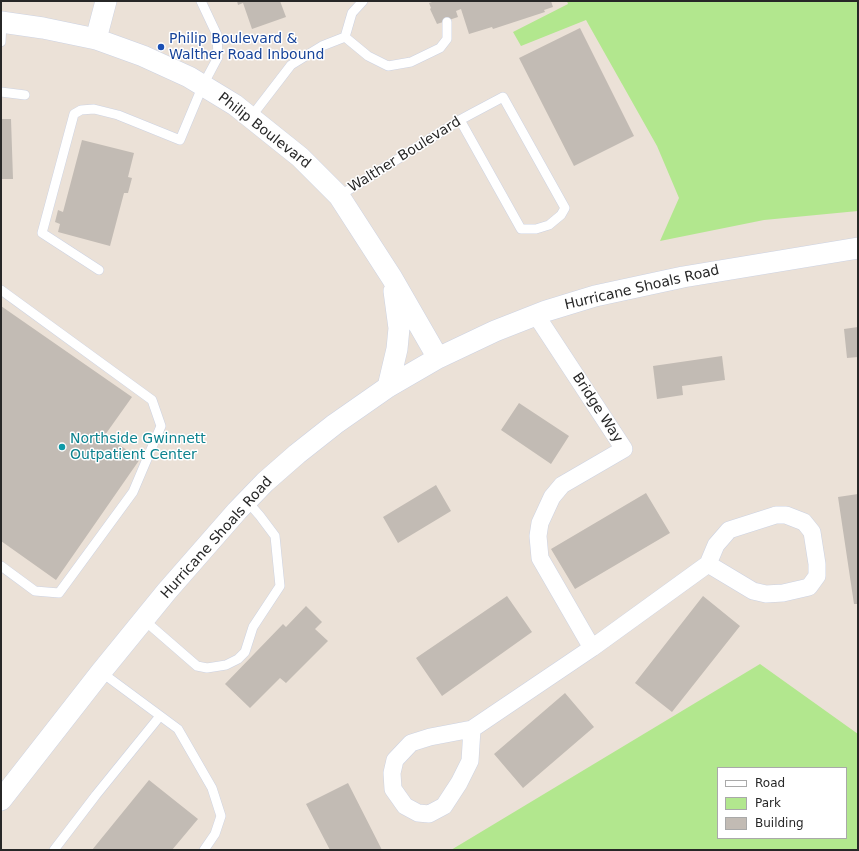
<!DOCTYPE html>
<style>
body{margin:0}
#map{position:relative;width:859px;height:851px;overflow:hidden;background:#ebe1d7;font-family:"DejaVu Sans",sans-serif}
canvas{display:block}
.frame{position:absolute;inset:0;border:2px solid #272727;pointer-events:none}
.legend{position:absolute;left:717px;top:767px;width:130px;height:72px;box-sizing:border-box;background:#fff;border:1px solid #a9a9a9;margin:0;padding:5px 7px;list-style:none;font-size:12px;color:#272727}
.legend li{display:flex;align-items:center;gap:8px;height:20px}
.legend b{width:20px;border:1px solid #a9a9a9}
</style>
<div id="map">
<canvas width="859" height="851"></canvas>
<div class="frame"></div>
<ul class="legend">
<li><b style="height:5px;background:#fff"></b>Road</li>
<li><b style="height:11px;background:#b2e78e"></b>Park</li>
<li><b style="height:11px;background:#c2bbb4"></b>Building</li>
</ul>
</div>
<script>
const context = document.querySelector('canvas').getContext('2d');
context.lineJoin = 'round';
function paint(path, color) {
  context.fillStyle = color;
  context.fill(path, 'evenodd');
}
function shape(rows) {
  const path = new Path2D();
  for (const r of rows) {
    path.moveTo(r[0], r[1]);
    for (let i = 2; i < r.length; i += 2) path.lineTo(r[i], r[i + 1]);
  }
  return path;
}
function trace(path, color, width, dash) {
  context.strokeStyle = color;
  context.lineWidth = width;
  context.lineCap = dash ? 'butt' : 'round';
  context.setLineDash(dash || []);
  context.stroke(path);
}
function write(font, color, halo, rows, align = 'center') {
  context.font = font + ' "DejaVu Sans",sans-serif';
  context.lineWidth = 3;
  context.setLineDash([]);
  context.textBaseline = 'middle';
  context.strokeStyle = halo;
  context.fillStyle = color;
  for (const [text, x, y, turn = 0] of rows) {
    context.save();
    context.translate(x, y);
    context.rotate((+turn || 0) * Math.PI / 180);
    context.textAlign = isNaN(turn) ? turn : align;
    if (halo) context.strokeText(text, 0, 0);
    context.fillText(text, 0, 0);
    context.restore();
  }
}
const green = shape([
 [567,1,858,1,858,211,764,220,660,241,679,198,657,146,586,20,521,46,513,32,568,4],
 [760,664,858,734,858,850,451,850],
 [718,768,846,768,846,838,718,838]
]);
const building = shape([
 [237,1,280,1,286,17,252,29,243,3,238,5],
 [435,1,551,1,553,7,544,10,545,12,493,29,492,27,469,34,461,9,456,11,458,17,437,24,430,9,431,8,429,3],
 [580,28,634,136,574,166,519,58],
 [1,119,11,119,13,179,1,179],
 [82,140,134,153,128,177,132,178,128,193,124,193,110,246,58,232,60,224,55,222,58,210,63,212],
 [1,306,132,397,105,435,140,459,56,580,1,541],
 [858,327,858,357,847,358,844,329],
 [722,356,725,380,682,386,683,395,657,399,653,366],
 [519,403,569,436,551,464,501,430],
 [436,485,451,511,398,543,383,517],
 [646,493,670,533,575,589,551,549],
 [858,494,858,604,854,604,838,497],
 [507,596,532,632,442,696,416,658],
 [703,596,740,626,672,712,635,683],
 [306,606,322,622,315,629,328,641,286,683,280,678,250,708,225,684,283,624,286,627],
 [565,693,594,727,523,788,494,754],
 [149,780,198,819,172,850,92,850],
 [348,783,382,850,330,850,306,804]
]);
const service = shape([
 [345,37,352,13,363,1],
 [1,42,2,22],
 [1,92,25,95],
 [251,117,291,65,322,46,345,37,368,56,388,66,411,62,440,48,447,39,447,22],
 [339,196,460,120,471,114,503,97,565,208,561,215,549,225,536,229,521,229,460,120],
 [99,270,42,233,74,114,81,110,94,109,118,115,180,140,203,85,218,57,217,35,201,1],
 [1,290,152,400,161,426,133,492,59,593,35,591,1,566],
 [144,620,197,666,207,668,226,665,238,659,245,652,253,627,280,586,275,536,260,516,247,501],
 [101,672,178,729,212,788,221,816,215,834,204,850],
 [54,850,96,795,160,716]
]);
const minor = shape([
 [536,315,624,449,562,485,552,497,540,523,538,536,540,558,592,648],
 [776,515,786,515,804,522,812,532,817,564,817,576,809,587,783,593,766,594,753,591,708,564,716,545,729,530,776,515],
 [472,729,592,648,708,564],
 [472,729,470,761,459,783,444,806,429,814,418,813,405,806,393,789,392,773,395,760,411,743,430,737,472,729]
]);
const tertiary = shape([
 [1,22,43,28,96,39,143,56,189,77,235,105,300,157,339,196,392,278,438,358],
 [96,39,106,1],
 [388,387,397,349,399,328,394,291],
 [1,800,101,672,167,591,237,511,265,482,297,454,335,424,388,387,438,358,495,331,546,311,595,296,683,277,858,248]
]);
const markers = [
 [161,47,4,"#1a4fb4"],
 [62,447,4,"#0f9aa8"]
];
const transitNames = [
 ["Philip Boulevard &",169,39],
 ["Walther Road Inbound",169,55]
];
const streetNames = [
 ["Philip Boulevard",264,131,38],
 ["Walther Boulevard",405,155,-32],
 ["Hurricane Shoals Road",642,288,-13],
 ["Bridge Way",597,408,57],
 ["Hurricane Shoals Road",217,538,-48]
];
const cultureNames = [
 ["Northside Gwinnett",70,439],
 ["Outpatient Center",70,455]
];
paint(green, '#b2e78e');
paint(building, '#c2bbb4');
trace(service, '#ccd2e2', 10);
trace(minor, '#ccd2e2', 18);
trace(tertiary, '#ccd2e2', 22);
trace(service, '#fff', 9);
trace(minor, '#fff', 17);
trace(tertiary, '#fff', 21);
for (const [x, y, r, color] of markers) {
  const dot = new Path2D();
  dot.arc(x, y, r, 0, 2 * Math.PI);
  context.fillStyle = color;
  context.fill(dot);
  trace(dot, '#fff', 1.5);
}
write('14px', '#164399', '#fff', transitNames, 'left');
write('14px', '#272727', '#fff', streetNames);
write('14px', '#0d838f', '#fff', cultureNames, 'left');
</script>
